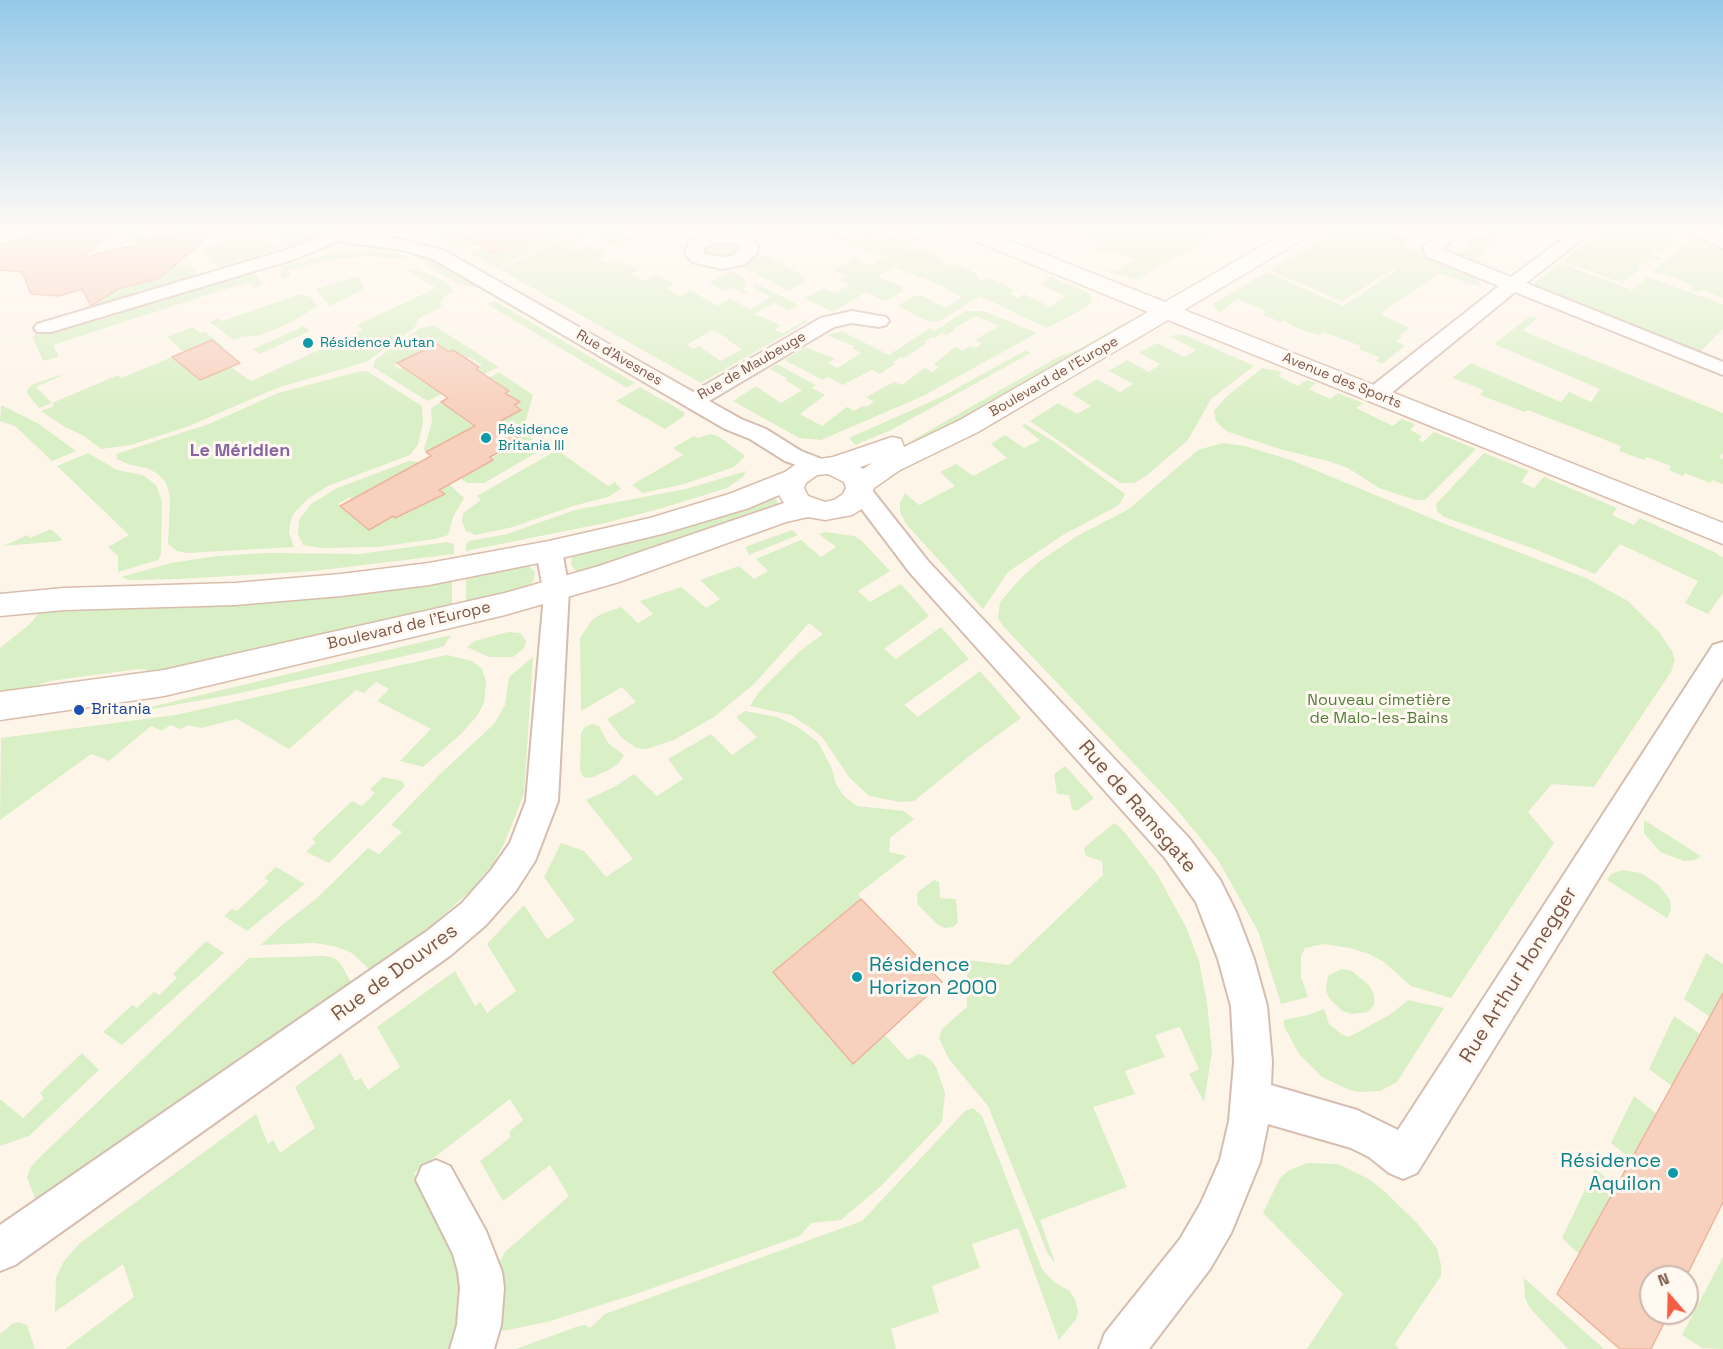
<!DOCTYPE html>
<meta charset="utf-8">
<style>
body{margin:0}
#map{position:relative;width:1723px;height:1349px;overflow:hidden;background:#fef5e9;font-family:"Space Grotesk",sans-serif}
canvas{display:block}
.north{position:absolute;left:1639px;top:1265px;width:60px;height:60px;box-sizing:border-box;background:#fff9f1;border:2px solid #cbb8ae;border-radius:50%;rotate:340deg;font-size:16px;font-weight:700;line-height:24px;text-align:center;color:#7d5749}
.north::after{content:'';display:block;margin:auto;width:21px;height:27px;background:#f35e43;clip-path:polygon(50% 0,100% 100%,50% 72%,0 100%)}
</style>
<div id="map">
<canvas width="1723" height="1349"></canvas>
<div class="north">N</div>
</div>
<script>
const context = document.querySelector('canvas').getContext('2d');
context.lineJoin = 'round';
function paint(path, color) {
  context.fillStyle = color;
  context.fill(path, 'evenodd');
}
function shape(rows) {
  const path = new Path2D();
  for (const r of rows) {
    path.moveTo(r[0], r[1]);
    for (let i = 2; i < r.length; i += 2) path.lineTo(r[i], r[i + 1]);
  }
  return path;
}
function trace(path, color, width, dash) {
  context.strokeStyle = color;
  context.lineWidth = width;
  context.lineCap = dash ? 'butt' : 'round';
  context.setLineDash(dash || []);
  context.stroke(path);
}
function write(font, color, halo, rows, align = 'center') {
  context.font = font + ' "Space Grotesk",sans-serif';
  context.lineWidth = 6;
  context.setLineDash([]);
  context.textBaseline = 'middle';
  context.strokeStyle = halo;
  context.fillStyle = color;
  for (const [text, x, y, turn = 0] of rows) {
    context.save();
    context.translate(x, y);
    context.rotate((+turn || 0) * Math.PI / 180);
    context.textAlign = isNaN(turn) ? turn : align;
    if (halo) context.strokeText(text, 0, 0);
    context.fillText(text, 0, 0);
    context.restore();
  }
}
const green = shape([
 [122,228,140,228,136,232,145,233,148,237,168,234,178,228,209,228,156,244,129,242,118,245,117,243,133,236,124,236,120,229],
 [264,228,334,228,289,246,262,230],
 [431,228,475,228,460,235,477,244,464,250,430,237],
 [521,228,584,228,496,268,470,253,482,247,495,254,535,236],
 [592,228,612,228,633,239,618,246,593,236,567,248,575,252,589,246,605,255,597,259,608,265,621,260,638,269,630,274,644,281,656,275,674,284,666,288,680,296,691,290,717,306,730,299,750,309,771,297,754,288,753,286,755,283,799,305,789,311,774,303,755,314,781,325,775,330,783,333,806,320,809,321,701,383,499,269],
 [712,330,729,339,727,340,742,349,721,361,699,346,694,349,687,345],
 [804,228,833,230,859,242,863,239,837,228,876,228,878,229,868,235,882,239,894,235,907,241,930,228,935,228,939,230,907,248,914,251,920,248,944,260,941,263,948,266,954,263,979,275,976,277,983,281,989,277,1015,290,1010,294,1018,298,1024,294,1050,307,1065,296,1040,284,1050,276,1089,293,1092,299,1087,307,1047,328,980,296,940,321,930,322,897,306,914,296,921,295,945,308,962,297,946,290,947,288,894,267,877,277,904,287,901,289,903,291,885,301,866,292,833,312,805,298,824,288,835,293,849,285,841,280,847,276,833,270,855,258,871,265,884,257,835,239,832,240],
 [1048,228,1229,228,1135,280,1090,266,1116,271,1134,260,1115,251,1093,250,1093,247,1105,247,1066,229],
 [1341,228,1386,228,1411,238,1400,245,1476,278,1482,286,1468,284,1440,273,1380,314,1410,328,1400,335,1402,337,1396,341,1405,346,1382,364,1376,361,1379,357,1359,349,1361,346,1323,332,1319,335,1299,329,1283,320,1281,322,1262,315,1266,311,1237,299,1220,313,1214,308,1215,303,1267,272,1343,306,1397,270,1394,268,1342,302,1270,270],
 [1496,228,1511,228,1494,238,1498,240,1481,252,1483,253,1475,260,1480,262,1476,265,1446,254,1441,247,1458,254,1472,244,1463,240,1472,235,1481,238],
 [1606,228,1679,228,1691,234,1685,239,1677,237,1675,239,1670,243,1677,246,1674,248,1667,246,1661,251,1655,249,1651,253,1662,259,1660,261,1652,258,1646,264,1642,262,1636,269,1638,270,1622,283,1562,261],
 [1695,236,1723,250,1723,298,1701,290,1698,292,1690,290,1694,286,1678,279,1663,273,1660,275,1652,272],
 [232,237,265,240,279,249,217,267,203,249,219,245],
 [714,241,735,243,740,248,738,252,728,257,709,256,703,250,705,246],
 [366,251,389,252,409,256,406,260,367,256,337,259,288,270,292,276,290,277,283,279,280,276,282,267,297,262,325,255],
 [416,253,437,261,484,289,458,284,426,265,416,256],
 [763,255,801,274,806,282,789,291,740,266],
 [1560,263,1632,290,1647,277,1723,304,1723,329,1699,353,1534,287,1534,283],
 [188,265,196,269,196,272,189,278,94,307,105,295,166,275,170,272,170,266],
 [418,269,440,279,450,286,453,292,441,299,441,307,418,319,416,326,410,331,366,362,277,388,189,426,131,445,101,449,84,436,65,427,41,411,54,406,52,403,39,408,27,394,27,390,31,385,59,375,61,376,36,387,52,403,118,375,121,378,172,357,200,380,231,367,251,381,363,330,357,325,436,288,406,270],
 [731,271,745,278,746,284,743,290,747,292,744,294,732,288,725,291,709,283],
 [246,272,255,274,264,284,255,288,248,282,53,345,59,357,43,361,32,336],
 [359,276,364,289,330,306,315,289],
 [301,294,304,296,309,295,318,306,292,322,261,335,241,337,234,340,210,322,219,318,222,321],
 [494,301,497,302,635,383,627,388,487,304],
 [965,311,984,311,1037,333,923,396,821,440,799,438,733,401,756,386,781,403,802,390,785,380,787,378,769,369,777,364,816,385,812,388,825,395,800,414,822,426,847,407,854,411,863,406,866,407,874,402,866,397,894,382,902,385,924,368,932,372,939,367,934,364,955,347,963,351,970,346,976,348,982,343,975,340,999,326,976,316,953,329,955,330,947,335,942,333,935,338,932,337,924,342,927,343,904,358,901,357,893,362,895,364,880,374,872,370,843,385,827,377,823,380,784,360,806,347,835,359,828,363,837,368,861,353,852,348,854,346,826,335,841,331,889,355,930,328,935,331],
 [1530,316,1537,318,1523,331,1723,413,1723,453,1719,457,1723,459,1723,484,1712,480,1710,483,1685,473,1683,476,1669,470,1671,466,1647,457,1644,460,1619,451,1621,446,1528,410,1525,412,1480,395,1484,390,1452,378,1471,363,1561,402,1569,392,1591,402,1600,389,1494,344],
 [1128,321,1136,324,950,431,882,462,899,448,1058,357,1081,348],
 [433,325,499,367,484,374,476,369,482,365,469,357,466,358,453,350,449,352,437,344,394,365,400,369,404,367,442,394,427,401,373,367,375,360,419,329],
 [304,326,310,331,260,354,253,349],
 [192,327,201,333,205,332,224,347,222,348,211,340,184,352,167,337,144,346],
 [1183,334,1254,366,1211,399,1188,440,1146,476,1134,483,1120,483,1030,421,1058,403,1077,414,1091,406,1072,394,1097,379,1120,392,1133,384,1109,371,1127,360,1149,372,1160,364,1139,353,1157,343,1185,357,1196,350,1169,336],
 [1026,350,1031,353,891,430,855,445,849,438,941,397],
 [1262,368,1283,372,1278,376,1298,386,1306,380,1316,383,1309,389,1330,399,1338,393,1363,403,1356,408,1393,426,1401,419,1415,424,1410,430,1422,436,1418,440,1423,442,1434,432,1476,449,1425,500,1415,500,1379,488,1348,468,1328,461,1283,450,1226,431,1216,421,1214,411,1227,396],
 [367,371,422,406,423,422,418,445,410,455,328,486,309,498,294,513,291,520,289,533,294,547,187,553,177,551,168,544,170,497,166,483,158,474,147,468,130,465,117,459,116,454,209,424,278,393,357,372],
 [499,372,533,395,523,431,537,443,536,453,484,483,467,483,460,478,521,440,497,423,521,410,514,405,519,402,489,378],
 [640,387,684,412,684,416,665,429,616,401],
 [441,402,461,416,465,414,482,426,426,452,424,449,432,422,431,408],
 [1,405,39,424,76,451,52,461,15,426,0,421],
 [1025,424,1056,443,1125,494,1119,505,1063,535,1008,572,983,609,906,524,900,512,900,503,905,493,919,505,955,486,940,472,956,464,973,476,1007,458,991,444,1005,435,1024,448,1040,440,1022,426],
 [711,434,718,436,745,456,734,467,684,484,643,493,632,485,683,455,673,448,694,436,698,438],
 [1223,443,1245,446,1291,460,1445,524,1586,578,1628,601,1659,632,1672,651,1675,660,1671,672,1594,787,1552,784,1528,812,1554,843,1451,998,1411,986,1384,962,1369,954,1350,948,1323,944,1305,948,1301,956,1301,977,1308,997,1281,1004,1258,931,1218,860,1175,807,1003,626,998,618,1000,602,1021,578,1040,561,1077,536,1129,509,1198,450],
 [557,450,608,486,615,482,621,489,608,497,573,506,513,527,476,535,466,531,462,521,463,513,481,500,477,496],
 [88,453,117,470,143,475,156,485,162,501,161,554,158,560,118,572,118,556,108,547,129,535,57,466],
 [1484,453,1529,471,1521,482,1534,488,1544,477,1617,508,1612,515,1634,525,1640,518,1716,553,1723,558,1723,593,1708,614,1685,603,1698,581,1620,544,1595,574,1537,550,1444,517,1437,511,1436,504],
 [409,461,420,462,353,499,350,497,338,504,369,530,393,516,396,518,444,495,439,490,449,484,464,498,454,515,448,535,435,539,378,547,322,548,303,545,298,534,299,520,311,504,337,488],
 [746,471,743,477,727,488,666,507,605,523,466,551,466,544,469,541,507,534,575,510,686,489],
 [768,497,776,499,779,505,676,546,577,573,571,564,572,555],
 [51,529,62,539,61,541,4,546,27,535,30,538],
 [792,530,798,535,749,555,745,547],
 [825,532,854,536,861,540,890,571,858,591,870,602,901,584,929,616,884,649,896,659,941,627,969,659,904,705,918,717,980,671,1021,718,972,754,914,801,900,802,869,796,849,777,822,737,812,729,791,715,750,706,758,693,801,650,823,634,809,623,754,684,714,717,674,740,647,749,636,748,622,738,607,719,636,702,622,687,581,711,580,638,592,620,601,614,621,607,638,623,653,614,640,601,681,587,706,608,720,599,700,580,739,566,754,579,768,571,756,559,801,540,821,557,836,547,819,534],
 [447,542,454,544,454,554,314,571,179,579,129,580,121,577,171,563,217,556,266,553,359,554],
 [527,565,535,572,534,580,528,587,466,607,466,572],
 [452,575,452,609,158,672,139,669,50,681,0,699,0,648,30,624,43,607],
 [508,632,520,633,526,641,524,648,513,657,489,657,467,647,475,641],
 [451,635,444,646,431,650,236,694,113,716],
 [447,655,472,661,482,669,486,681,484,703,477,716,461,734,423,767,400,761,431,729,377,701,389,689,376,682,364,693,356,690,289,749,237,719,202,728,188,725,181,729,170,725,162,731,151,726,109,761,91,754,0,820,1,738,175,715],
 [533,657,524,794,504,844,493,864,471,890,427,930,370,970,352,953,334,946,314,943,261,945,282,925,316,899,368,848,379,854,402,832,391,825,439,775,494,724,505,705,509,677],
 [745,711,777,717,798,727,818,742,832,769,836,784,844,796,857,806,904,811,914,819,890,838,889,852,907,856,858,894,861,899,773,972,852,1064,885,1035,908,1060,918,1054,923,1055,932,1061,937,1069,945,1093,942,1122,881,1186,841,1220,811,1223,800,1236,636,1294,547,1322,502,1331,498,1265,505,1252,569,1196,550,1165,503,1201,480,1161,511,1137,509,1132,523,1120,510,1099,414,1173,443,1224,468,1277,458,1349,65,1349,134,1297,123,1264,55,1312,56,1277,64,1261,80,1243,256,1114,268,1144,273,1140,280,1153,315,1128,295,1087,341,1053,355,1081,361,1078,368,1090,400,1067,377,1027,455,971,475,1006,480,1002,487,1013,516,991,487,944,524,905,547,939,575,920,544,877,561,843,584,851,606,877,633,859,586,800,614,787,634,774,657,796,683,779,668,759,711,734,732,755,757,737,736,717],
 [592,724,599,726,608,743,624,755,618,764,609,770,593,777,585,778,582,775,580,769,581,733,585,727],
 [1065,766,1094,798,1077,811,1072,809,1069,795,1057,794,1054,774],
 [383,777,402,781,405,786,329,863,306,852,316,842,312,839,352,801,362,806,375,793,370,789],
 [1644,820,1701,856,1695,860,1684,861,1660,852,1644,833],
 [1114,823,1121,828,1157,874,1186,927,1199,961,1207,1003,1212,1052,1204,1102,1189,1074,1199,1069,1180,1027,1155,1035,1165,1057,1125,1071,1135,1094,1093,1107,1127,1187,1040,1220,1055,1263,1048,1254,988,1106,949,1059,939,1038,942,1029,967,1007,967,960,1009,965,1103,875,1102,861,1086,856,1084,848],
 [276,867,305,884,247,931,224,916,232,909,237,911,269,881,264,878],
 [1622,870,1641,873,1659,885,1670,900,1671,910,1667,918,1607,880,1611,874],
 [934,880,939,882,940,898,956,899,958,922,953,927,945,928,937,924,918,905,917,895,919,891],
 [206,941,224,953,122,1045,103,1032,132,1005,137,1008,154,992,159,995,177,978,173,974],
 [1706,953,1723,964,1723,994,1710,1017,1684,999],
 [324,956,334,958,340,963,351,982,36,1201,27,1177,30,1168,40,1157,249,958],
 [1341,969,1352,971,1370,986,1374,995,1374,1005,1368,1012,1352,1014,1342,1011,1329,998,1326,990,1328,976],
 [1408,1000,1444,1008,1397,1082,1380,1091,1358,1092,1347,1089,1322,1077,1299,1054,1284,1026,1284,1020,1308,1015,1324,1009,1329,1024,1341,1034,1349,1037,1391,1014],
 [1674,1016,1700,1034,1672,1086,1649,1069],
 [82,1053,99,1070,29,1136,0,1146,0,1099,23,1118,44,1098,40,1093],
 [1634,1096,1657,1114,1631,1159,1611,1143],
 [973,1108,982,1116,1042,1269,1054,1282,1070,1291,1076,1302,1078,1312,1076,1319,1059,1340,1018,1228,972,1244,980,1268,932,1286,939,1312,891,1329,896,1349,516,1349,576,1327,585,1325,590,1328,605,1314,862,1221,965,1111],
 [1307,1163,1338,1164,1369,1179,1384,1191,1416,1222,1437,1248,1441,1265,1441,1276,1395,1344,1399,1349,1307,1349,1343,1294,1263,1213,1280,1178,1288,1171],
 [1595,1169,1617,1186,1579,1254,1562,1238],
 [1723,1257,1723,1349,1702,1348,1682,1335],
 [1524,1278,1604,1349,1568,1349,1530,1308,1525,1298],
 [19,1322,27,1325,35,1349,0,1349,0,1334,12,1324]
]);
const building = shape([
 [59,228,122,228,81,258,205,228,218,228,160,278,118,289,91,306,82,289,59,296,31,294,22,272,0,270,0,245,59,228],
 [449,228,553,228,494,254,449,228],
 [212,340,240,363,200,380,172,357,212,340],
 [437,344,449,352,453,350,479,367,476,369,509,391,505,393,520,402,514,405,521,410,497,423,521,440,490,457,493,460,439,490,445,494,395,518,393,516,369,530,340,506,431,456,426,452,475,426,441,402,448,398,397,363,437,344],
 [861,899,942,982,853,1064,773,972,861,899],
 [1723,993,1723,1202,1686,1277,1651,1277,1651,1313,1669,1313,1651,1349,1620,1349,1557,1294,1723,993]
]);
const street = shape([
 [340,228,361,228,358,233,404,240,445,251,693,392,821,318,852,311,886,317,889,321,886,325,879,327,852,323,834,327,709,401,741,419,766,429,801,451,827,461,831,466,827,471,819,473,785,461,750,439,725,429,433,259,402,250,338,241,298,258,51,332,37,332,34,328,37,324,286,250,340,228],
 [1447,228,1468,228,1441,249,1511,277,1577,228,1597,228,1526,283,1723,362,1723,375,1515,292,1384,399,1376,400,1368,399,1365,394,1368,389,1499,286,1428,257,1423,249,1424,246,1447,228],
 [1683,228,1706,228,1723,236,1723,248,1686,232,1683,228],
 [715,231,746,234,758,245,757,253,745,264,722,269,692,262,685,253,689,241,715,231],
 [717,242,735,243,740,247,739,251,732,256,722,257,704,254,704,248,717,242],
 [860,483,868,485,928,561,1189,838,1220,880,1236,912,1254,959,1267,1006,1272,1062,1271,1085,1357,1110,1398,1130,1713,645,1723,642,1723,677,1417,1173,1403,1179,1389,1173,1369,1157,1351,1148,1268,1124,1260,1162,1231,1233,1210,1269,1149,1349,1099,1349,1105,1333,1180,1239,1201,1203,1220,1160,1229,1121,1234,1062,1231,1006,1218,959,1196,902,1165,858,910,573,848,491,852,485,860,483],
 [549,542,558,545,562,551,569,589,558,801,535,861,515,892,486,925,451,955,15,1265,0,1271,0,1225,427,931,462,903,491,870,510,843,526,801,543,606,543,589,536,551,540,545,549,542],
 [436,1160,450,1166,486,1231,502,1272,504,1288,501,1325,494,1349,450,1349,457,1325,460,1288,458,1272,453,1254,416,1180,422,1166,436,1160]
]);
const secondary = shape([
 [950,228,978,228,1165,302,1293,228,1318,228,1315,232,1184,310,1723,523,1723,544,1168,320,978,432,900,470,874,488,865,507,852,515,825,520,808,517,786,522,619,582,505,615,164,696,0,720,0,692,164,670,505,593,599,566,784,503,779,495,749,508,662,534,549,561,429,585,341,596,235,605,64,610,0,616,0,594,64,588,235,583,341,574,429,563,549,541,650,518,729,494,785,472,799,462,833,457,892,437,901,439,904,447,960,420,1148,312,953,232,950,228],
 [872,463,863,469,860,467,872,463],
 [828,474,844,482,846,488,843,494,834,500,825,502,808,496,804,488,806,483,817,475,828,474]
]);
const markers = [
 [308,343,6,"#0f9aa8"],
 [486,438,6,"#0f9aa8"],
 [79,710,6,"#1a4fb4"],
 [857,977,6,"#0f9aa8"],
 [1673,1173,6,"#0f9aa8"]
];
const farCulturenames = [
 ["Résidence Autan",320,343],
 ["Résidence",498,430],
 ["Britania III",498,446]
];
const farStreetnames = [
 ["Rue d'Avesnes",619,358,30],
 ["Rue de Maubeuge",752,366,-30],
 ["Boulevard de l'Europe",1054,377,-30],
 ["Avenue des Sports",1342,381,22]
];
const streetNames = [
 ["Boulevard de l'Europe",409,626,-13]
];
const parkNames = [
 ["Nouveau cimetière",1379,701],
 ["de Malo-les-Bains",1379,719]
];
const transitNames = [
 ["Britania",91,710]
];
const neighbourhoodNames = [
 ["Le Méridien",240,451]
];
const nearStreetnames = [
 ["Rue de Ramsgate",1137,807,49],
 ["Rue de Douvres",395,973,-36],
 ["Rue Arthur Honegger",1519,975,-58]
];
const nearCulturenames = [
 ["Résidence",869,966],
 ["Horizon 2000",869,989],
 ["Résidence",1661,1162,"right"],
 ["Aquilon",1661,1185,"right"]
];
paint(green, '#d9efc5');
paint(building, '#f7d0be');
trace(building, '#ebb59c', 1.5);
trace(street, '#d5bdb0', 4);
trace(secondary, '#d9bdac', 3);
paint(street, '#fff');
paint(secondary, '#fff');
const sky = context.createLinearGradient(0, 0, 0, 417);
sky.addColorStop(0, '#95c9e9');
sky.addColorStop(0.55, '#fffaf5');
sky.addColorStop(1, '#fffaf500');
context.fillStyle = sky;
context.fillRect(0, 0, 1723, 417);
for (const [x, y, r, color] of markers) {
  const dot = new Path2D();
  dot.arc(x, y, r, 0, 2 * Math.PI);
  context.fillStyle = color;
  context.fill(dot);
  trace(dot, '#fff9f1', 2);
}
write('14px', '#0d838f', '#fff9f1', farCulturenames, 'left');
write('14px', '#7d5749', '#fff9f1', farStreetnames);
write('16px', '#7d5749', '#fff9f1', streetNames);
write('16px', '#547d3c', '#fff9f1', parkNames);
write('16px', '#164399', '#fff9f1', transitNames, 'left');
write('bold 18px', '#8865a0', '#fff9f1', neighbourhoodNames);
write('20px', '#7d5749', '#fff9f1', nearStreetnames);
write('20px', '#0d838f', '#fff9f1', nearCulturenames, 'left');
</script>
